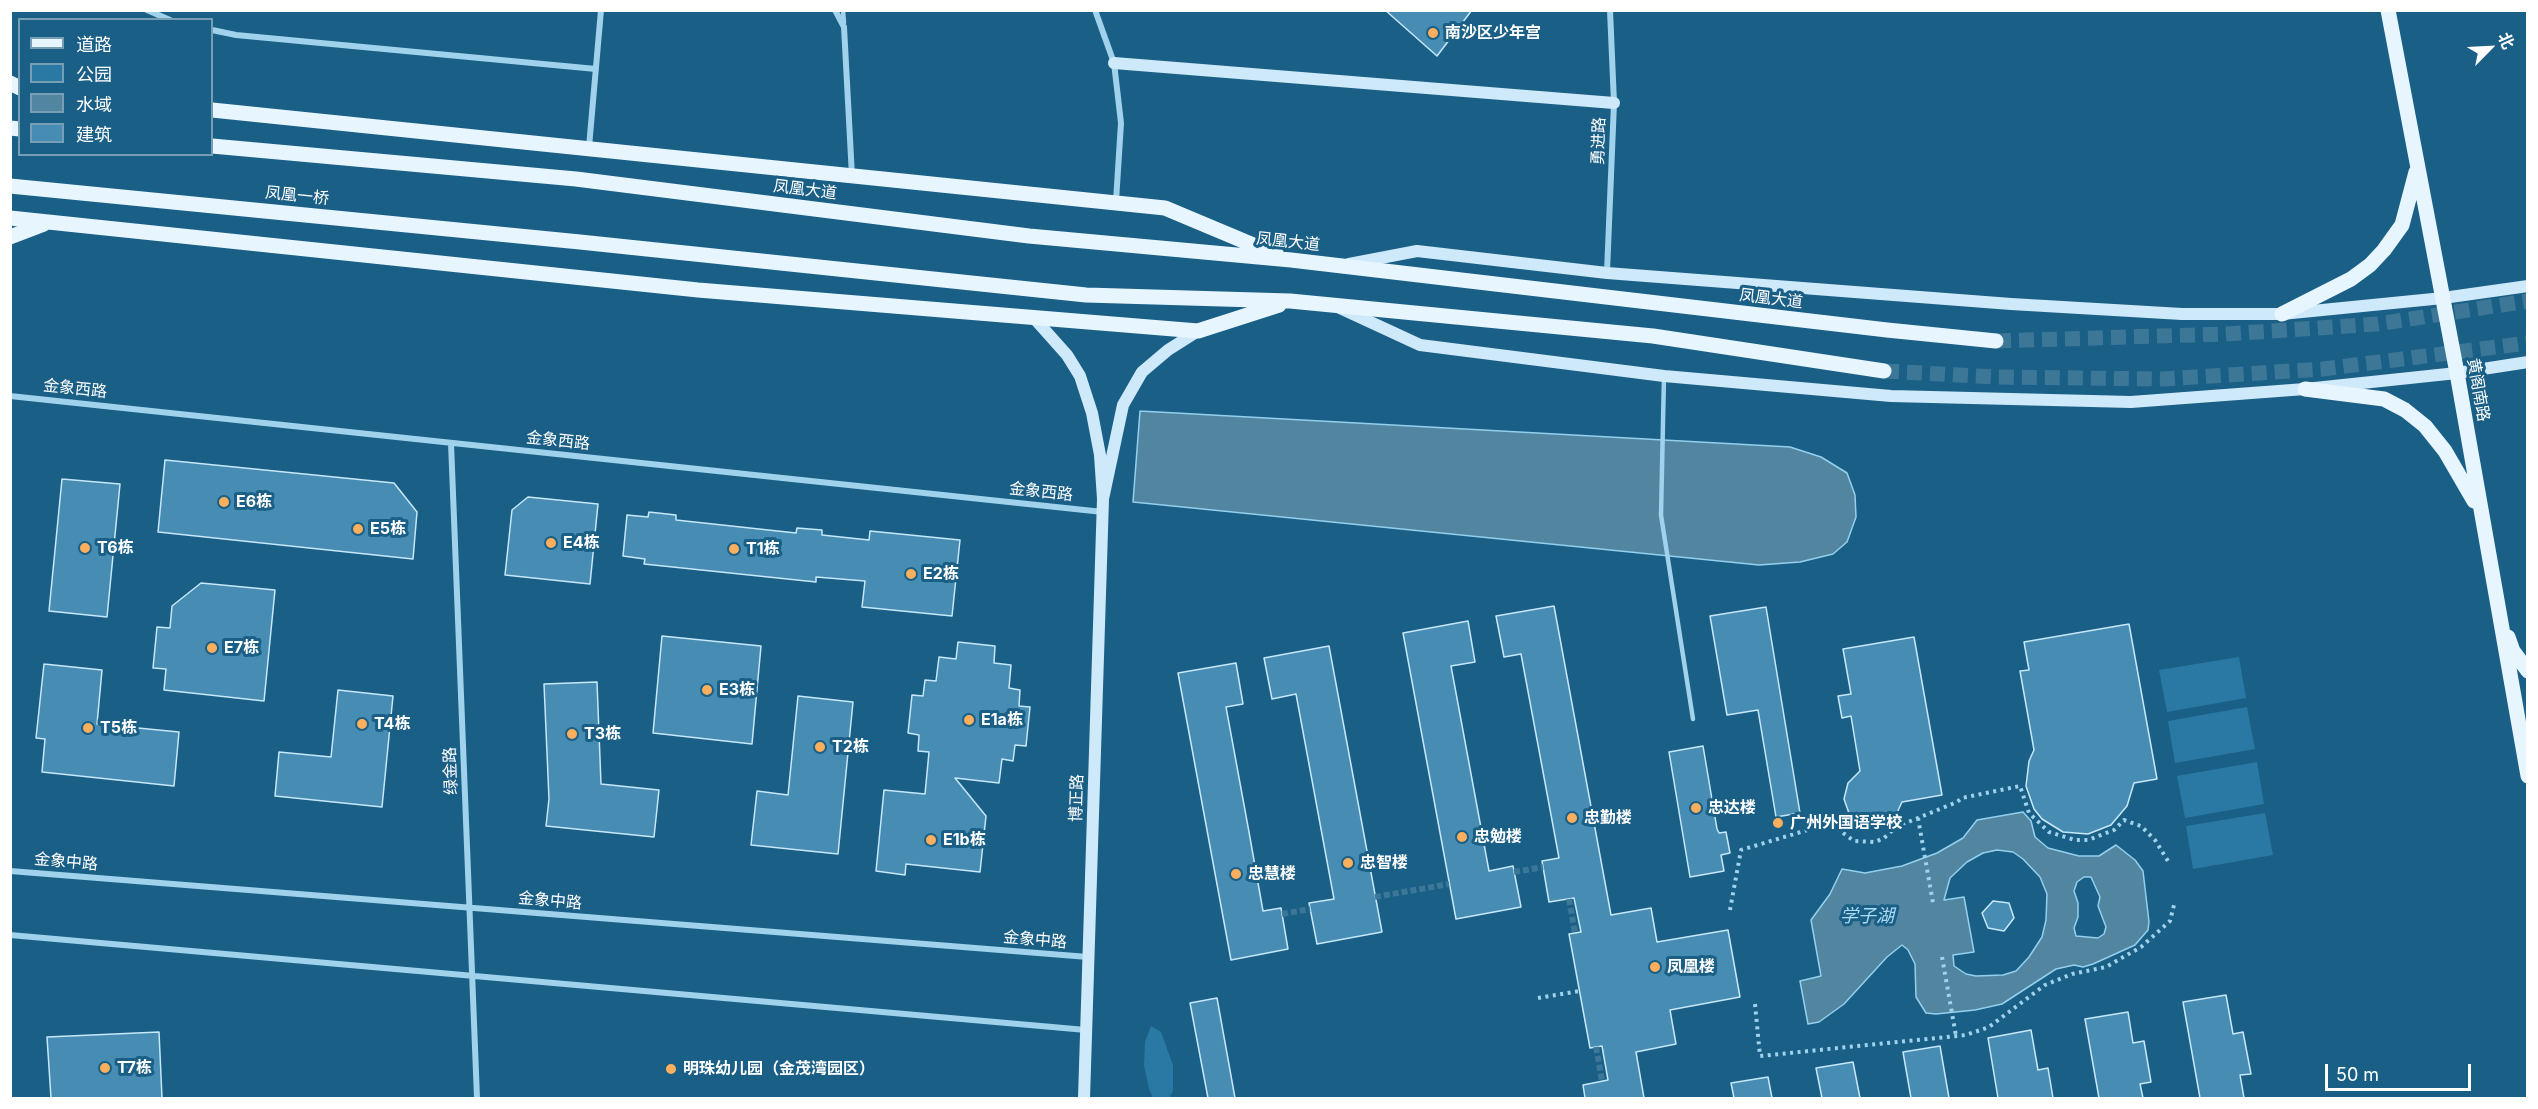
<!DOCTYPE html>
<meta charset="utf-8">
<style>
body{margin:0}
#map{position:relative;width:2538px;height:1109px;overflow:hidden;background:#1a5f86;font-family:Inter,"Noto Sans SC",sans-serif}
canvas{display:block}
.frame{position:absolute;inset:0;border:12px solid #fff;pointer-events:none}
.legend{position:absolute;left:18px;top:18px;width:195px;height:138px;box-sizing:border-box;background:#1a5f86;border:2px solid #769fb6;margin:0;padding:8px 10px;list-style:none;font-size:18px;color:#fff}
.legend li{display:flex;align-items:center;gap:12px;height:30px}
.legend b{width:30px;border:2px solid #769fb6}
.north{position:absolute;left:2460px;top:18px;width:60px;height:60px;-webkit-text-stroke:4px #1a5f86;paint-order:stroke;rotate:66deg;font-size:16px;font-weight:700;line-height:24px;text-align:center;color:#fff}
.north::after{content:'';display:block;margin:auto;width:21px;height:27px;background:#fff;clip-path:polygon(50% 0,100% 100%,50% 72%,0 100%)}
.scale{position:absolute;left:2325px;top:1064px;width:146px;height:27px;box-sizing:border-box;border:3px solid #fff;border-top:0;padding-left:8px;font-size:18px;line-height:21px;white-space:nowrap;color:#fff;-webkit-text-stroke:4px #1a5f86;paint-order:stroke}
</style>
<div id="map">
<canvas width="2538" height="1109"></canvas>
<div class="frame"></div>
<ul class="legend">
<li><b style="height:8px;background:#e7f5ff"></b>道路</li>
<li><b style="height:16px;background:#2a79a4"></b>公园</li>
<li><b style="height:16px;background:#5285a0"></b>水域</li>
<li><b style="height:16px;background:#478cb2"></b>建筑</li>
</ul>
<div class="north">北</div>
<div class="scale">50 m</div>
</div>
<script>
const context = document.querySelector('canvas').getContext('2d');
context.lineJoin = 'round';
function paint(path, color) {
  context.fillStyle = color;
  context.fill(path, 'evenodd');
}
function shape(rows) {
  const path = new Path2D();
  for (const r of rows) {
    path.moveTo(r[0], r[1]);
    for (let i = 2; i < r.length; i += 2) path.lineTo(r[i], r[i + 1]);
  }
  return path;
}
function trace(path, color, width, dash) {
  context.strokeStyle = color;
  context.lineWidth = width;
  context.lineCap = dash ? 'butt' : 'round';
  context.setLineDash(dash || []);
  context.stroke(path);
}
function write(font, color, halo, rows, align = 'center') {
  context.font = font + ' Inter,"Noto Sans SC",sans-serif';
  context.lineWidth = 6;
  context.setLineDash([]);
  context.textBaseline = 'middle';
  context.strokeStyle = halo;
  context.fillStyle = color;
  for (const [text, x, y, turn = 0] of rows) {
    context.save();
    context.translate(x, y);
    context.rotate((+turn || 0) * Math.PI / 180);
    context.textAlign = isNaN(turn) ? turn : align;
    if (halo) context.strokeText(text, 0, 0);
    context.fillText(text, 0, 0);
    context.restore();
  }
}
const green = shape([
 [2239,657,2246,698,2167,712,2159,670],
 [2247,707,2255,749,2175,763,2168,721],
 [2257,762,2264,804,2185,818,2177,776],
 [2265,813,2273,855,2193,869,2186,826],
 [1151,1026,1161,1032,1173,1065,1173,1091,1169,1098,1153,1098,1149,1089,1144,1065,1145,1042]
]);
const water = shape([
 [1140,411,1790,447,1821,457,1847,473,1855,495,1856,517,1847,542,1833,554,1800,562,1759,565,1133,502,1140,411],
 [2023,812,2031,821,2035,837,2048,848,2079,856,2099,856,2116,845,2135,860,2143,871,2149,922,2148,930,2135,945,2093,964,2083,967,2074,965,2056,969,2002,1004,1975,1010,1936,1014,1926,1013,1916,997,1915,964,1908,950,1902,945,1887,957,1844,1004,1819,1022,1808,1024,1800,981,1821,976,1811,920,1830,894,1842,869,1865,873,1902,866,1937,853,1963,838,1977,820,2023,812],
 [1997,850,2013,852,2023,859,2040,877,2047,894,2046,920,2042,937,2029,957,2016,971,2003,975,1976,976,1966,974,1954,966,1953,955,1974,952,1964,897,1944,900,1950,878,1967,862,1983,853,1997,850],
 [2084,877,2091,877,2100,897,2098,906,2106,927,2104,934,2098,938,2076,936,2074,928,2078,917,2078,903,2074,891,2077,882,2084,877]
]);
const building = shape([
 [1385,10,1472,10,1437,56,1385,10],
 [165,460,394,483,417,512,413,559,158,532,165,460],
 [62,479,120,484,107,617,49,611,62,479],
 [528,497,598,504,590,584,505,575,512,510,528,497],
 [649,512,676,515,676,520,796,533,797,528,822,530,822,535,869,540,870,531,960,540,952,616,862,607,865,581,816,577,816,582,644,564,645,559,623,556,627,515,648,517,649,512],
 [201,583,275,590,264,701,164,690,166,669,153,668,157,627,170,628,172,606,201,583],
 [1554,606,1611,915,1651,908,1657,942,1728,930,1740,997,1670,1010,1676,1044,1636,1052,1644,1098,1585,1098,1583,1085,1608,1080,1602,1046,1590,1048,1569,934,1581,932,1574,898,1549,902,1542,861,1559,858,1541,761,1521,654,1504,657,1496,616,1554,606],
 [1766,607,1800,813,1776,817,1758,710,1727,715,1710,616,1766,607],
 [1468,621,1475,662,1451,666,1489,871,1513,866,1521,907,1456,919,1403,633,1468,621],
 [2129,624,2157,779,2134,783,2127,806,2111,825,2088,834,2063,832,2042,819,2034,809,2026,786,2029,761,2034,750,2020,671,2029,670,2024,642,2129,624],
 [662,636,761,646,752,744,653,733,662,636],
 [1914,637,1942,795,1902,802,1895,817,1888,823,1872,827,1863,826,1850,816,1844,799,1848,783,1860,771,1851,716,1842,718,1838,696,1851,694,1843,649,1914,637],
 [958,642,995,646,994,663,1011,665,1009,688,1020,690,1019,706,1030,707,1026,746,1015,745,1013,761,1002,759,999,783,955,778,986,816,980,872,906,864,905,875,876,871,884,790,925,794,929,752,918,751,919,735,908,733,912,695,923,696,925,680,936,681,939,657,956,659,958,642],
 [1329,646,1382,932,1317,944,1309,903,1334,899,1296,694,1272,699,1264,658,1329,646],
 [1236,663,1243,704,1226,707,1249,832,1263,911,1281,908,1288,949,1231,960,1178,673,1236,663],
 [44,664,102,670,97,724,179,732,174,786,42,772,45,739,36,738,44,664],
 [597,682,601,784,659,790,654,837,546,826,549,799,544,684,597,682],
 [338,690,393,696,382,807,275,796,279,752,331,757,338,690],
 [798,696,853,702,838,854,751,845,757,791,788,795,798,696],
 [1703,746,1717,829,1719,833,1726,832,1730,853,1721,855,1724,871,1690,877,1669,752,1703,746],
 [1993,901,2009,903,2014,918,2004,931,1988,928,1982,913,1993,901],
 [2226,995,2233,1034,2243,1032,2251,1074,2240,1075,2244,1098,2200,1098,2183,1002,2226,995],
 [1217,998,1235,1098,1208,1098,1190,1003,1217,998],
 [2128,1012,2133,1043,2144,1041,2151,1082,2140,1084,2143,1098,2099,1098,2085,1019,2128,1012],
 [2031,1030,2038,1070,2048,1068,2053,1098,1998,1098,1988,1038,2031,1030],
 [159,1032,162,1098,51,1098,47,1037,159,1032],
 [1940,1046,1949,1098,1911,1098,1903,1052,1940,1046],
 [1853,1062,1860,1098,1822,1098,1816,1068,1853,1062],
 [1768,1077,1772,1098,1734,1098,1731,1083,1768,1077]
]);
const streetTunnel = shape([
 [1514,872,1543,867],
 [1375,897,1449,884],
 [1569,899,1575,933],
 [1282,914,1310,909],
 [1596,1047,1602,1081]
]);
const primaryTunnel = shape([
 [1996,341,2225,334,2377,324,2528,301],
 [1884,371,1995,377,2163,379,2323,369,2528,343]
]);
const path = shape([
 [1918,818,1933,903],
 [1730,910,1741,850,1834,822,1839,830,1854,841,1875,842,1884,838,1896,827,1957,802,1962,798,2020,786,2029,813,2049,832,2075,840,2088,840,2114,830,2124,820,2141,826,2155,840,2168,861],
 [1942,957,1956,1036],
 [1538,998,1580,991],
 [1755,1004,1760,1056,1966,1035,1989,1027,2045,985,2072,974,2106,967,2141,947,2170,921,2175,901]
]);
const lane = shape([
 [843,10,844,23],
 [1664,376,1661,515,1693,719]
]);
const street = shape([
 [147,10,170,20],
 [835,10,844,27,852,176],
 [1095,10,1114,63,1121,123,1116,201],
 [212,30,236,35,596,69],
 [589,147,601,10],
 [1607,272,1614,103,1610,10],
 [10,396,1103,512],
 [451,443,477,1098],
 [10,871,1088,957],
 [10,935,1086,1030]
]);
const secondary = shape([
 [1114,63,1614,103],
 [1349,264,1417,251,1607,273,2011,304,2182,314,2282,314,2443,298,2528,286],
 [1340,308,1420,345,1664,376,1891,396,2131,402,2305,389,2457,373,2528,362],
 [1034,318,1067,355,1080,376,1092,413,1100,455,1103,499,1123,405,1142,372,1168,350,1198,331],
 [1084,1098,1103,499]
]);
const primary = shape([
 [2388,10,2457,373,2528,776],
 [10,83,20,88],
 [212,110,1165,208,1277,255],
 [10,128,20,129],
 [212,146,576,179,1029,236,1291,260,1887,330,1996,341],
 [10,186,580,242,1086,295,1290,301,1653,336,1884,371],
 [10,218,698,290,1198,331,1279,305],
 [10,237,44,224],
 [2282,314,2351,279,2370,265,2384,250,2402,225,2416,172],
 [2305,389,2384,399,2405,410,2425,426,2445,451,2474,501],
 [2508,637,2513,651,2528,671]
]);
const markers = [
 [1433,33,6,"#feaf5d"],
 [224,502,6,"#feaf5d"],
 [358,529,6,"#feaf5d"],
 [551,543,6,"#feaf5d"],
 [85,548,6,"#feaf5d"],
 [734,549,6,"#feaf5d"],
 [911,574,6,"#feaf5d"],
 [212,648,6,"#feaf5d"],
 [707,690,6,"#feaf5d"],
 [969,720,6,"#feaf5d"],
 [362,724,6,"#feaf5d"],
 [88,728,6,"#feaf5d"],
 [572,734,6,"#feaf5d"],
 [820,747,6,"#feaf5d"],
 [1696,808,6,"#feaf5d"],
 [1572,818,6,"#feaf5d"],
 [1778,823,6,"#feaf5d"],
 [1462,837,6,"#feaf5d"],
 [931,840,6,"#feaf5d"],
 [1348,863,6,"#feaf5d"],
 [1236,874,6,"#feaf5d"],
 [1655,967,6,"#feaf5d"],
 [105,1068,6,"#feaf5d"],
 [671,1069,6,"#feaf5d"]
];
const poiNames = [
 ["南沙区少年宫",1445,33],
 ["E6栋",236,502],
 ["E5栋",370,529],
 ["E4栋",563,543],
 ["T6栋",97,548],
 ["T1栋",746,549],
 ["E2栋",923,574],
 ["E7栋",224,648],
 ["E3栋",719,690],
 ["E1a栋",981,720],
 ["T4栋",374,724],
 ["T5栋",100,728],
 ["T3栋",584,734],
 ["T2栋",832,747],
 ["忠达楼",1708,808],
 ["忠勤楼",1584,818],
 ["广州外国语学校",1790,823],
 ["忠勉楼",1474,837],
 ["E1b栋",943,840],
 ["忠智楼",1360,863],
 ["忠慧楼",1248,874],
 ["凤凰楼",1667,967],
 ["T7栋",117,1068],
 ["明珠幼儿园（金茂湾园区）",683,1069]
];
const streetNames = [
 ["勇进路",1599,141,-88],
 ["凤凰大道",805,190,7],
 ["凤凰一桥",297,196,6],
 ["凤凰大道",1288,242,6],
 ["凤凰大道",1771,299,7],
 ["金象西路",75,389,6],
 ["黄阁南路",2478,390,80],
 ["金象西路",558,441,6],
 ["金象西路",1041,492,6],
 ["绿金路",451,771,-92],
 ["博正路",1077,798,-88],
 ["金象中路",66,862,5],
 ["金象中路",550,901,5],
 ["金象中路",1035,940,5]
];
const waterNames = [
 ["学子湖",1867,917]
];
paint(green, '#2a79a4');
paint(water, '#5285a0');
trace(water, '#94d0ee', 1.5);
paint(building, '#478cb2');
trace(building, '#c7e8f9', 1.5);
trace(streetTunnel, '#3c7798', 6, [6, 3]);
trace(primaryTunnel, '#3c7798', 15, [15, 8]);
trace(path, '#a1d2ec', 4, [3, 4.5]);
trace(lane, '#a1d2ec', 4.5);
trace(street, '#a1d2ec', 6);
trace(secondary, '#cee9f9', 12);
trace(primary, '#e7f5ff', 15);
for (const [x, y, r, color] of markers) {
  const dot = new Path2D();
  dot.arc(x, y, r, 0, 2 * Math.PI);
  context.fillStyle = color;
  context.fill(dot);
  trace(dot, '#1a5f86', 2);
}
write('bold 16px', '#fff', '#1a5f86', poiNames, 'left');
write('16px', '#fff', '#1a5f86', streetNames);
write('italic 18px', '#addcf4', '#1a5f86', waterNames);
</script>
